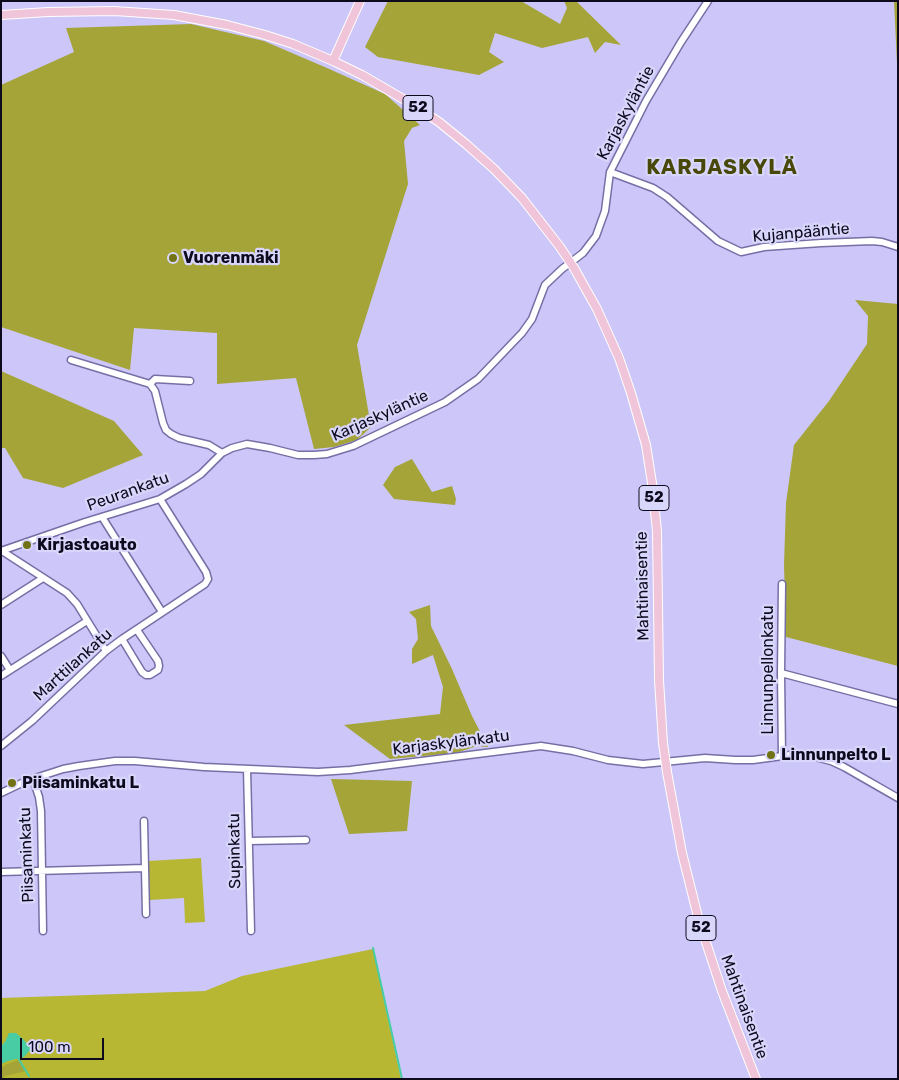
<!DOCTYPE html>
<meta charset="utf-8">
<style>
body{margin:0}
#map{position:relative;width:899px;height:1080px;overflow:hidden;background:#ccc7f8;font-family:Rubik,sans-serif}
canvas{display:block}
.frame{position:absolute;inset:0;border:2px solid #0e0a1e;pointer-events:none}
.scale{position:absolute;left:20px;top:1038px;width:84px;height:22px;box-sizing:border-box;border:2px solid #0e0a1e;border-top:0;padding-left:6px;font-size:15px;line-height:18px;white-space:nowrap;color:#0e0a1e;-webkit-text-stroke:4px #d9d6fb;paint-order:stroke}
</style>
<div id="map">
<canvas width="899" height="1080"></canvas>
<div class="frame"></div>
<div class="scale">100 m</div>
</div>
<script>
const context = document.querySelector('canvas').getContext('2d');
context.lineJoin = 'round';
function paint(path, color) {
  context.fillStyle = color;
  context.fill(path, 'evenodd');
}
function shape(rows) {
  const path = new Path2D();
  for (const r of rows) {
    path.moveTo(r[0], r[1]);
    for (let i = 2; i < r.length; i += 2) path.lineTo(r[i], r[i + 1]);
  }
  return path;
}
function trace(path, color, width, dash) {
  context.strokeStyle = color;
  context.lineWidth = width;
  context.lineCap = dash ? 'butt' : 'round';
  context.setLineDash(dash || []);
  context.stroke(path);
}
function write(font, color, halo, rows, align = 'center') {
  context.font = font + ' Rubik,sans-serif';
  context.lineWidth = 4.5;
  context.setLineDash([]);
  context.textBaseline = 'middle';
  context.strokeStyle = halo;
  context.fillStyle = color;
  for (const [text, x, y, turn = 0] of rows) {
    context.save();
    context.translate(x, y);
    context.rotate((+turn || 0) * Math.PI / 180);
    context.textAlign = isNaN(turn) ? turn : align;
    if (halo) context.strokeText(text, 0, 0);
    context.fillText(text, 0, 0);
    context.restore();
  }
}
const green = shape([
 [201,858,205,922,185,923,184,898,150,900,148,861],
 [373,949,401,1079,1,1079,1,998,205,991,242,976]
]);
const forest = shape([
 [388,1,521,1,560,24,567,8,564,1,577,1,578,3,621,45,605,42,595,53,588,37,542,48,495,33,489,52,504,62,479,75,378,57,365,47],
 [894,1,898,1,898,85],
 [191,24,264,41,327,68,385,94,420,125,412,128,404,141,408,184,357,345,371,427,357,440,334,447,314,449,296,378,217,384,217,333,134,328,130,370,1,327,1,85,74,52,66,28],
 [855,300,898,304,898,666,786,637,784,565,786,503,794,445,829,401,867,344,868,316],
 [1,371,114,421,143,455,63,488,23,478,5,448,1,448],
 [412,459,432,492,452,486,456,499,455,505,394,499,383,485,395,467],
 [430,605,431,626,452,669,472,716,488,747,477,746,456,753,390,759,344,725,440,714,443,687,433,655,412,664,412,649,418,639,416,619,409,612],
 [331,779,412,781,407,831,349,834],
 [19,1060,26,1071,5,1076,3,1079,1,1079,1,1068,7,1064]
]);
const water = shape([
 [9,1033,16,1033,24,1040,31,1049,24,1057,8,1061,1,1064,1,1046,5,1042]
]);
const stream = shape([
 [373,948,402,1079],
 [18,1058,29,1076]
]);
const minor = shape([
 [610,172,653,188,667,197,718,241,741,252,764,247,821,243,872,241,882,242,898,247],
 [71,360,150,384,155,391,163,423,166,430,171,434,179,438,209,445,222,453],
 [150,384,155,379,190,381],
 [102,517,162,612],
 [1,551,85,522,160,499,186,484,201,474,222,453,232,448,247,444,270,448,298,455,314,455,327,454,353,446,445,402,478,379,522,333,532,319,545,285,562,269,583,253,596,236,605,211,610,172,646,101,681,42,708,1],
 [2,551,67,593,77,604,106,651],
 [1,605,43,578],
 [122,639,142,672,146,675,150,675,158,670,159,666,158,661,137,630],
 [1,656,10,670],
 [781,673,898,704],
 [1,676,87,621],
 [1,746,32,721,106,651,122,639,205,584,208,579,206,572,160,499],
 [782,756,781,673,782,584],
 [247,769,251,931],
 [33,779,39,797,41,811,43,931],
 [1,793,26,781,63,769,79,766,115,761,135,761,204,767,318,772,350,770,541,746,573,751,608,760,643,764,705,758,735,760,753,760,790,755,803,754,831,761,844,767,898,798],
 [144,821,145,868],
 [249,841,306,840],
 [1,872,145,868,146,914]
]);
const major = shape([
 [1,15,48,12,114,11,174,15,227,25,265,35,293,44,333,61,362,75,410,103,439,122,466,144,494,169,522,198,560,247],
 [333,61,360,1],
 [574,268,597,309,619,358,631,393,646,445,652,483,657,531,659,680,663,743],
 [667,772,682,853,699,921,722,991,756,1079]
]);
const majorBridge = shape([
 [560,247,574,268],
 [663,743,667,772]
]);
const markers = [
 [173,258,5,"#727216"],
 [27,545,5,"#727216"],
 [771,755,5,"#727216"],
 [12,783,5,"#727216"]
];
const shields = [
 [418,108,30],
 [654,498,30],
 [701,928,30]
];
const shieldNames = [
 ["52",418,108],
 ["52",654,498],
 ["52",701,928]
];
const streetNames = [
 ["Karjaskyläntie",626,113,-62],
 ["Kujanpääntie",801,233,-5],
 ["Karjaskyläntie",380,416,-24],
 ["Peurankatu",128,492,-20],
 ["Mahtinaisentie",643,586,-91],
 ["Marttilankatu",73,665,-42],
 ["Linnunpellonkatu",768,670,-90],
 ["Karjaskylänkatu",451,743,-7],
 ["Supinkatu",235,851,-91],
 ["Piisaminkatu",27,855,-92],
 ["Mahtinaisentie",744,1007,70]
];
const poiNames = [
 ["Vuorenmäki",183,258],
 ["Kirjastoauto",37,545],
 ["Linnunpelto L",781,755],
 ["Piisaminkatu L",22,783]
];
const districtNames = [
 ["KARJASKYLÄ",722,168]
];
paint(green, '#b7b734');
paint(forest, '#a4a438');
paint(water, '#48cca4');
trace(stream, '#48cca4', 2);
trace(minor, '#766fa6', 9);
trace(major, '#fff', 10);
trace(minor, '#fff', 6);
trace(major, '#f0c5da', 8);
trace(majorBridge, '#fff', 10, []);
trace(majorBridge, '#f0c5da', 8);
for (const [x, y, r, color] of markers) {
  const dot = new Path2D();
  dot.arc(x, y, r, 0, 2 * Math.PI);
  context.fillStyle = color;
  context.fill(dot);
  trace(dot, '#d9d6fb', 2);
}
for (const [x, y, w] of shields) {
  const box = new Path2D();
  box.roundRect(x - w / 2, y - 12.5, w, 25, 4);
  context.fillStyle = '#d9d6fb';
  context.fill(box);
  trace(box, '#0e0a1e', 1);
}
write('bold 15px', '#0e0a1e', null, shieldNames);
write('16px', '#0e0a1e', '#d9d6fb', streetNames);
write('bold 16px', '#0e0a1e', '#d9d6fb', poiNames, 'left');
context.letterSpacing = '1px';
write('bold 21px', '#484808', '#d9d6fb', districtNames);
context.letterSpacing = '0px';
</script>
